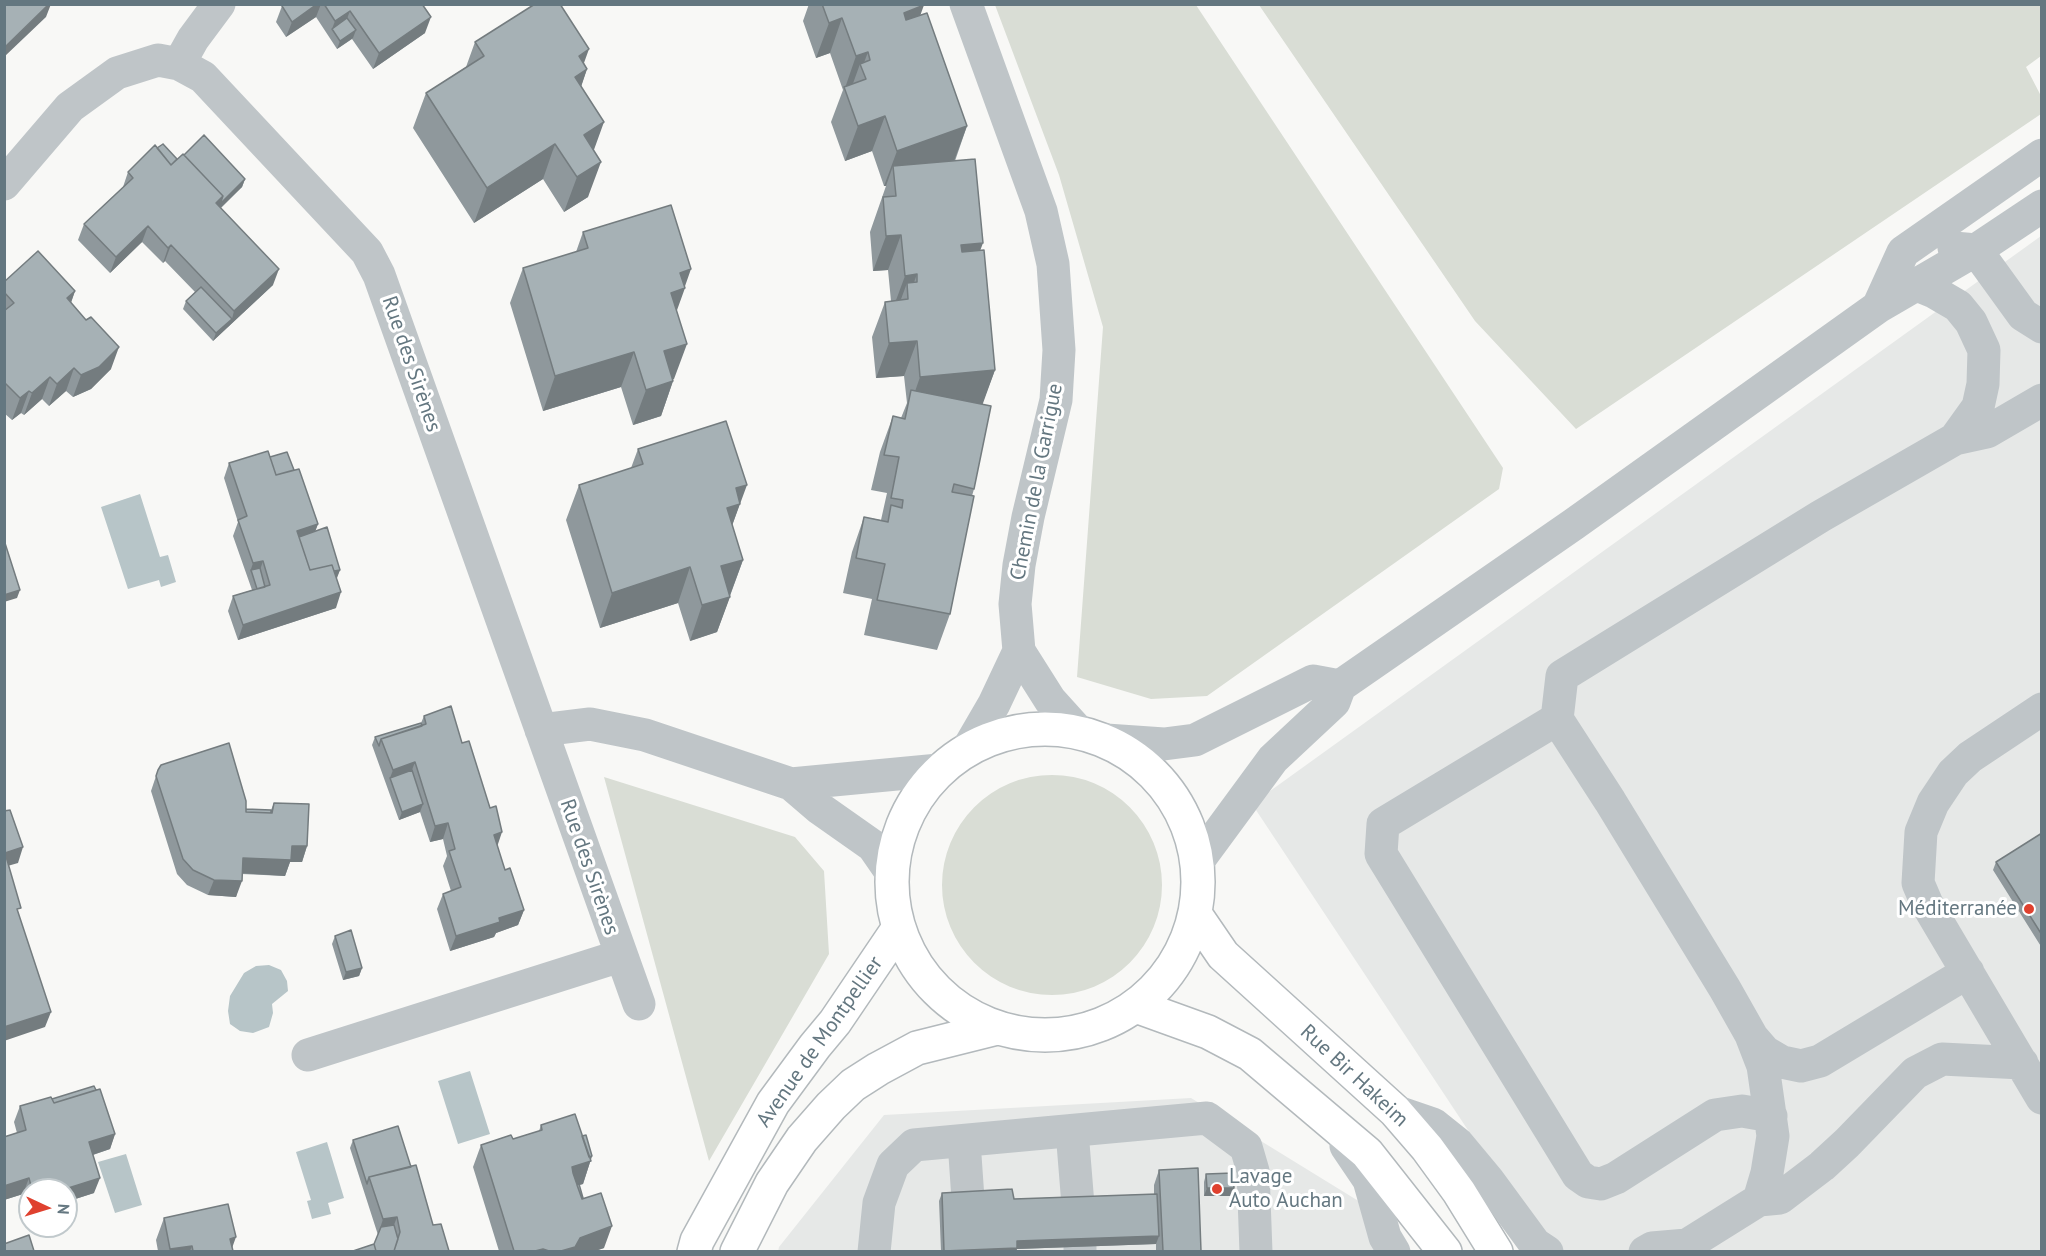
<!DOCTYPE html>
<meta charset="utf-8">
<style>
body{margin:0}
#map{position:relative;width:2046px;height:1256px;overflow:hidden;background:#f8f8f6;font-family:"PT Sans",sans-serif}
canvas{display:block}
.frame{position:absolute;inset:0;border:6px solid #647780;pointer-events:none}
.north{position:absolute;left:18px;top:1178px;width:60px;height:60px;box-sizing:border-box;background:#fff;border:2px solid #c1c9cc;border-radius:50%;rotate:94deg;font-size:16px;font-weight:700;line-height:24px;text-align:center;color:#647780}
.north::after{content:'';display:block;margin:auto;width:21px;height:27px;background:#df412f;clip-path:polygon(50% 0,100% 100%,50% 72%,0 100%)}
</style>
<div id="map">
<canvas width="2046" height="1256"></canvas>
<div class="frame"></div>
<div class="north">N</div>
</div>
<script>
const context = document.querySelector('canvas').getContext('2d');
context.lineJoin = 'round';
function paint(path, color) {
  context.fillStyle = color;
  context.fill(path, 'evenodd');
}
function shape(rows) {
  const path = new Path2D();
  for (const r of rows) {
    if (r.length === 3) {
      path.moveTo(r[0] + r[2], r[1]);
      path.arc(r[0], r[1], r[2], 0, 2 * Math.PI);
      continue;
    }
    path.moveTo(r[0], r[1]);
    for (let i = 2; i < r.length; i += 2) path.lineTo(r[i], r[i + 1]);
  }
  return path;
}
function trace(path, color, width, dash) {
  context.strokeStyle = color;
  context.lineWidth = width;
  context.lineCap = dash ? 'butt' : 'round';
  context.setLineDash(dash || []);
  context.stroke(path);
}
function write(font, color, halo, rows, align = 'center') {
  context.font = font + ' "PT Sans",sans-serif';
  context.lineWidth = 6;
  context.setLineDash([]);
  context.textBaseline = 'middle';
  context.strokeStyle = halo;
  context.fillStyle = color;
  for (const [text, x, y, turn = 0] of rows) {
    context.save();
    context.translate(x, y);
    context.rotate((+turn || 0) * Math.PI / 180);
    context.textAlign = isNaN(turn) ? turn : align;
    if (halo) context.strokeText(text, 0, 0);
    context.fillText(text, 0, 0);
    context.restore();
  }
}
const built = shape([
 [2041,236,2041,1251,1548,1251,1252,804],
 [1191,1098,1391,1221,1410,1252,778,1252,779,1247,884,1115]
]);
const green = shape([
 [995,5,1196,5,1503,468,1499,489,1207,696,1151,699,1077,677,1103,327,1059,175],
 [1259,5,2041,5,2041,56,2026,67,2041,96,2041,114,1576,429,1475,321],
 [1052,885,110],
 [604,777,795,837,824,871,829,954,709,1161]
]);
const water = shape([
 [140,494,160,557,168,555,176,582,161,587,159,580,128,589,101,507],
 [269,965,281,970,287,981,288,991,272,1004,273,1013,269,1027,253,1033,240,1031,230,1024,228,1011,230,996,244,973,256,966],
 [470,1071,490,1134,458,1144,438,1081],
 [327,1142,344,1198,328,1203,331,1214,312,1219,307,1201,311,1200,296,1152],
 [126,1154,142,1205,115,1213,98,1162]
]);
const minor = shape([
 [966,4,1041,211,1053,264,1059,350,1056,400,1028,517,1019,565,1015,604,1019,651,1050,700,1078,731],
 [179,64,193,39,219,4],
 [4,184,70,107,117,73,158,60,179,64,203,77,367,252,379,275,639,1004],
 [1954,248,1976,250,2023,315,2042,327],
 [1917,285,1934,292,1958,306,1971,322,1984,350,1983,384,1978,407,1955,439],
 [1878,307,1903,252,2042,155],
 [2042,709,1970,757,1953,773,1933,803,1921,832,1918,883,1927,904,2042,1098],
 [1557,719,1610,801,1725,989,1751,1035,1763,1066,1773,1136,1767,1173,1759,1200],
 [541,730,590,724,645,735,791,784,819,808,873,846,891,872],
 [1106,740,1164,744,1195,740,1313,681,1340,686],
 [969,747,994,704,1019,651],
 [791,784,939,770],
 [1198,861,1273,759,1334,702,1340,686,1574,524,1878,307,1976,250,2042,206],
 [1752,1037,1765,1052,1782,1062,1801,1066,1820,1061,1968,972],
 [308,1055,620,956],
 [1395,1111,1433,1124,1458,1144,1488,1180,1535,1244,1547,1252],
 [1771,1116,1742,1111,1715,1115,1616,1178,1601,1184,1588,1182,1578,1175,1381,854,1383,824,1557,719,1562,676,1821,516,1955,439,1987,432,2042,400],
 [1072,1131,1078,1205],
 [964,1141,968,1199],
 [1346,1146,1369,1180,1385,1237,1394,1252],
 [1080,1247,1080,1252],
 [874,1252,879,1203,893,1165,914,1145,1207,1118,1246,1147,1253,1171,1256,1252],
 [1645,1252,1652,1248,1687,1245,1759,1200,1780,1198,1822,1166,1847,1143,1915,1073,1942,1059,2022,1063]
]);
const major = shape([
 [1045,882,153],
 [1195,914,1223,955,1395,1111,1427,1148,1459,1192,1496,1252],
 [1136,1006,1208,1032,1250,1054,1367,1153,1445,1252],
 [694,1252,697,1241,773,1103,815,1046,835,1022,898,929],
 [737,1252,772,1183,802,1139,831,1106,853,1085,878,1069,917,1048,997,1028]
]);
const wall = shape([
 [284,4,422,4,425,33,373,69,352,39,337,49,316,17,286,37,276,22,282,6],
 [809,4,923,4,920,15,967,126,955,161,980,251,995,370,982,404,974,489,972,496,950,614,937,650,864,635,872,599,843,593,852,552,864,517,881,520,887,493,871,490,880,452,893,416,901,418,907,403,904,376,876,378,872,337,885,302,891,301,888,270,873,271,870,232,886,186,884,186,872,151,845,161,831,122,843,90,830,53,816,58,803,21],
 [475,42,584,63,587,69,581,86,594,150,588,197,564,212,543,179,474,223,413,128,426,93,466,67],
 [157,148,177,159,245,179,242,187,221,208,273,285,213,341,183,309,186,301,195,292,165,261,163,263,142,242,110,273,78,240,84,224,123,187,128,172],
 [583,232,684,287,676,311,673,381,661,416,633,425,621,387,543,411,510,303,523,268,576,252],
 [4,282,75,291,71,303,111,369,91,389,73,397,66,391,49,406,42,399,24,415,21,413,12,420,4,413],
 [638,449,740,503,732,526,743,560,717,632,690,641,678,603,600,628,566,520,579,485,631,468],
 [270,457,294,470,318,524,315,531,340,570,336,578,336,608,238,640,228,611,233,596,252,590,233,536,238,522,224,478,229,463],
 [424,716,462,743,505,870,524,910,518,925,496,933,494,937,450,951,437,909,443,894,451,891,443,866,447,856,443,839,430,842,420,812,399,820,372,745,375,737,421,723],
 [158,770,246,809,271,810,274,803,307,846,302,862,290,862,285,876,242,874,236,897,208,895,187,885,177,874,151,791],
 [2042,833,2042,948,1993,870,1996,862],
 [335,936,362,968,359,976,343,980,332,944],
 [52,1099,115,1134,110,1149,93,1155,94,1193,66,1202,66,1190,30,1190,30,1215,23,1194,4,1200,4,1137,17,1133,14,1122,20,1106],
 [541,1125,582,1136,592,1156,583,1184,579,1185,583,1198,604,1248,595,1251,499,1251,473,1167,481,1145,513,1139,539,1131],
 [353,1140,411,1167,433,1225,449,1251,374,1244,378,1235,350,1148],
 [1159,1170,1201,1251,1156,1251,1156,1244,1017,1249,1016,1251,941,1251,939,1201,942,1193,1014,1199,1154,1194,1154,1185],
 [1206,1174,1231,1196,1204,1196,1204,1182],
 [164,1218,232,1248,233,1251,158,1251,156,1240]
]);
const shadedWall = shape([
 [49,4,51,4,46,17,4,57,5,47],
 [317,4,321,4,316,17,286,37,292,22],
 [924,5,911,41,904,13],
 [350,11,344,26,332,29,335,21],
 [431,17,425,33,373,69,379,53],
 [842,18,830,53,816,58,829,23],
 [356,30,353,38,337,49,340,41],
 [589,49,580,74,587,69,575,105,563,113,579,56],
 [868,52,862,68,860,64,851,89,845,88,856,56],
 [885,116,872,151,845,161,858,126],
 [604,122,591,158,572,170,584,135],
 [967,126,954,161,893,166,886,186,884,186,897,151],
 [555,144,543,179,474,223,487,188],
 [601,162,588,197,564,212,577,177],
 [245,179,242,187,210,218,216,203],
 [148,226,142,242,110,273,116,257],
 [901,235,888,270,873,271,886,236],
 [983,243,970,278,948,280,961,245],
 [171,245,165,261,163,263,168,248],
 [279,269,273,285,213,341,216,333,232,319,234,311],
 [691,269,684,289,685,288,672,324,671,293,680,273],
 [917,274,908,299,907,283,897,310,892,311,905,276],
 [75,291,67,313,67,298],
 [917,341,904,376,876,378,889,343],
 [687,344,674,379,651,386,664,351],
 [119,347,111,369,91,389,73,397,81,375],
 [634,352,621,387,543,411,555,376],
 [74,368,66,391,49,406,57,384],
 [995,370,982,406,908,412,920,377],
 [50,377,42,399,24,415,32,393],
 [673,381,661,416,633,425,646,390],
 [29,391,21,413,12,420,20,398],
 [747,485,740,504,727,539,727,508,736,488],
 [318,524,312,540,296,545,297,531],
 [743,560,730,595,708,602,721,566],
 [263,561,258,576,251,570,248,578,253,563],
 [690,567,678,603,600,628,612,593],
 [340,570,337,578,305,586,308,578],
 [20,590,17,598,4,602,4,595],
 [341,592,336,608,238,640,243,625],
 [730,597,717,632,690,641,702,605],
 [415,762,409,778,390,778,393,770],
 [423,804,420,812,399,820,402,812],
 [448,823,443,839,430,842,435,826],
 [502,832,497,847,494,835],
 [292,846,307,846,302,862,290,862,285,876,238,873,243,858],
 [23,847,18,863,4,867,5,853],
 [214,880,242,881,236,897,208,895],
 [524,910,518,925,496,933,494,937,450,951,456,936,499,918],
 [362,968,359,976,343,980,346,972],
 [51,1012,45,1027,4,1041,4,1027],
 [115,1134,110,1149,83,1158,89,1142],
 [592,1156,583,1184,568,1188,572,1167,581,1160],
 [29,1178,23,1194,4,1200,4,1186],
 [100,1178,94,1193,66,1202,66,1190,62,1190],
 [1207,1188,1234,1188,1231,1196,1204,1196],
 [397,1217,391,1233,378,1235,383,1219],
 [612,1226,604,1248,595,1251,561,1251,580,1238],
 [1159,1236,1156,1244,1017,1249,1016,1251,944,1251,1017,1241],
 [236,1237,231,1251,230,1239],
 [192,1246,190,1251,169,1251,170,1249]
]);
const building = shape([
 [4,4,49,4,5,47,4,4],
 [284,4,317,4,292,22,282,6,284,4],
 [324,4,422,4,431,17,379,53,350,11,335,21,324,4],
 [535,4,560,4,589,49,579,56,587,69,575,77,604,122,584,135,601,162,577,177,555,144,487,188,426,93,484,56,475,42,535,4],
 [822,4,923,4,924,5,904,13,906,20,927,13,967,126,897,151,885,116,858,126,844,87,866,79,860,64,870,60,868,52,856,56,842,18,829,23,822,4],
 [347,18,356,30,340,41,332,29,347,18],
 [204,135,245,179,220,204,223,196,184,155,204,135],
 [163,144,177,159,171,165,157,148,163,144],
 [155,145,171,165,183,154,223,196,216,203,279,269,234,311,171,245,168,248,148,226,116,257,84,224,133,178,128,172,155,145],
 [975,159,983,243,961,245,962,252,984,250,995,370,920,377,917,341,889,343,885,302,908,299,907,283,917,282,917,274,905,276,901,235,886,236,883,197,896,196,893,166,975,159],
 [671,205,691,269,680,273,685,288,671,293,687,344,664,351,673,381,646,390,634,352,555,376,523,268,588,248,583,232,671,205],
 [38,251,75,291,67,298,86,320,91,317,119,347,99,367,81,375,74,368,57,384,50,377,32,393,29,391,20,398,4,382,4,311,14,303,4,292,4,282,38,251],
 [201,287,232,319,216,333,186,301,201,287],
 [911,390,991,406,974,489,954,484,952,492,974,496,950,614,877,600,885,564,856,558,864,517,888,522,891,505,902,508,903,500,891,498,899,457,884,455,893,416,905,419,911,390],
 [726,421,747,485,736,488,740,504,727,508,743,560,721,566,730,597,702,605,690,567,612,593,579,485,643,464,638,449,726,421],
 [268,451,276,475,299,469,318,524,297,531,310,570,332,565,341,592,243,625,233,596,270,585,263,561,253,563,238,520,247,516,229,463,268,451],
 [287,452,294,470,276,475,270,457,287,452],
 [327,527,340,570,334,571,332,565,310,570,299,537,327,527],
 [4,540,20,590,4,595,4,540],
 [260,568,265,587,257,589,251,570,260,568],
 [451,706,462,743,469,741,490,808,496,806,502,832,494,835,505,870,510,868,524,910,499,918,500,922,456,936,443,894,461,887,449,851,455,849,448,823,435,826,415,762,393,770,381,739,426,724,424,716,451,706],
 [421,723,422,726,381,739,379,746,375,737,421,723],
 [229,743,246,801,246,812,272,813,274,803,309,804,307,846,292,846,291,860,243,858,242,881,214,880,193,870,183,859,156,776,158,770,161,765,229,743],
 [412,770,423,804,402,812,390,778,412,770],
 [246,809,271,810,271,813,246,812,246,809],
 [10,810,23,847,5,853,21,908,17,909,51,1012,4,1027,4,811,10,810],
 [2042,833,2042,935,1996,862,2042,833],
 [351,930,362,968,346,972,335,936,351,930],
 [94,1086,96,1090,54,1103,52,1099,94,1086],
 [100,1089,115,1134,89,1142,100,1178,62,1190,32,1190,29,1178,4,1186,4,1137,26,1130,20,1106,51,1097,54,1103,100,1089],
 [575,1114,591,1161,572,1167,573,1173,582,1199,601,1193,612,1226,580,1238,575,1247,561,1251,549,1251,543,1249,535,1251,514,1251,481,1145,511,1135,513,1139,542,1130,541,1125,575,1114],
 [398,1126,411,1167,369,1177,367,1184,353,1140,398,1126],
 [586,1135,592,1156,589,1157,582,1136,586,1135],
 [416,1165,433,1225,441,1224,449,1251,394,1251,400,1232,397,1217,383,1219,369,1177,416,1165],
 [1198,1168,1201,1251,1163,1251,1159,1170,1198,1168],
 [1233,1173,1234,1188,1207,1188,1206,1174,1233,1173],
 [579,1184,583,1198,582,1199,577,1185,579,1184],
 [1012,1189,1014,1199,1157,1194,1159,1236,1017,1241,1017,1248,944,1251,942,1193,1012,1189],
 [228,1204,236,1237,230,1239,233,1251,193,1251,192,1246,170,1249,164,1218,228,1204],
 [394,1225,398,1239,394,1251,376,1251,374,1244,381,1227,394,1225],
 [29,1235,34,1251,4,1251,4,1244,29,1235],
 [374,1244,376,1251,353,1251,374,1244]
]);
const markers = [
 [2029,909,6,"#df412f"],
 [1217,1189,6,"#df412f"]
];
const streetNames = [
 ["Rue des Sirènes",411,364,71],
 ["Chemin de la Garrigue",1037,482,-79],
 ["Rue des Sirènes",589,867,71],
 ["Avenue de Montpellier",820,1042,-55],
 ["Rue Bir Hakeim",1354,1076,43]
];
const poiNames = [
 ["Méditerranée",2017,909],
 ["Lavage",1229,1177,"left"],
 ["Auto Auchan",1229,1201,"left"]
];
paint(built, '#e6e8e7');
paint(green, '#d9ddd5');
paint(water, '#b7c5c8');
trace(major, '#b3b9bc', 36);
trace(minor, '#bfc5c8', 33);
trace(major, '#fff', 33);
paint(wall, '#8f989c');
paint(shadedWall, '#747c7f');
paint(building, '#a6b1b5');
trace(building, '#747c7f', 1.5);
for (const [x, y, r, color] of markers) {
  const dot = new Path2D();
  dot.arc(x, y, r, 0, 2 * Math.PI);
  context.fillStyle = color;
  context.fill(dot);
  trace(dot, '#fff', 2);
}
write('21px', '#647780', '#fff', streetNames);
write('21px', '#647780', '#fff', poiNames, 'right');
</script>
